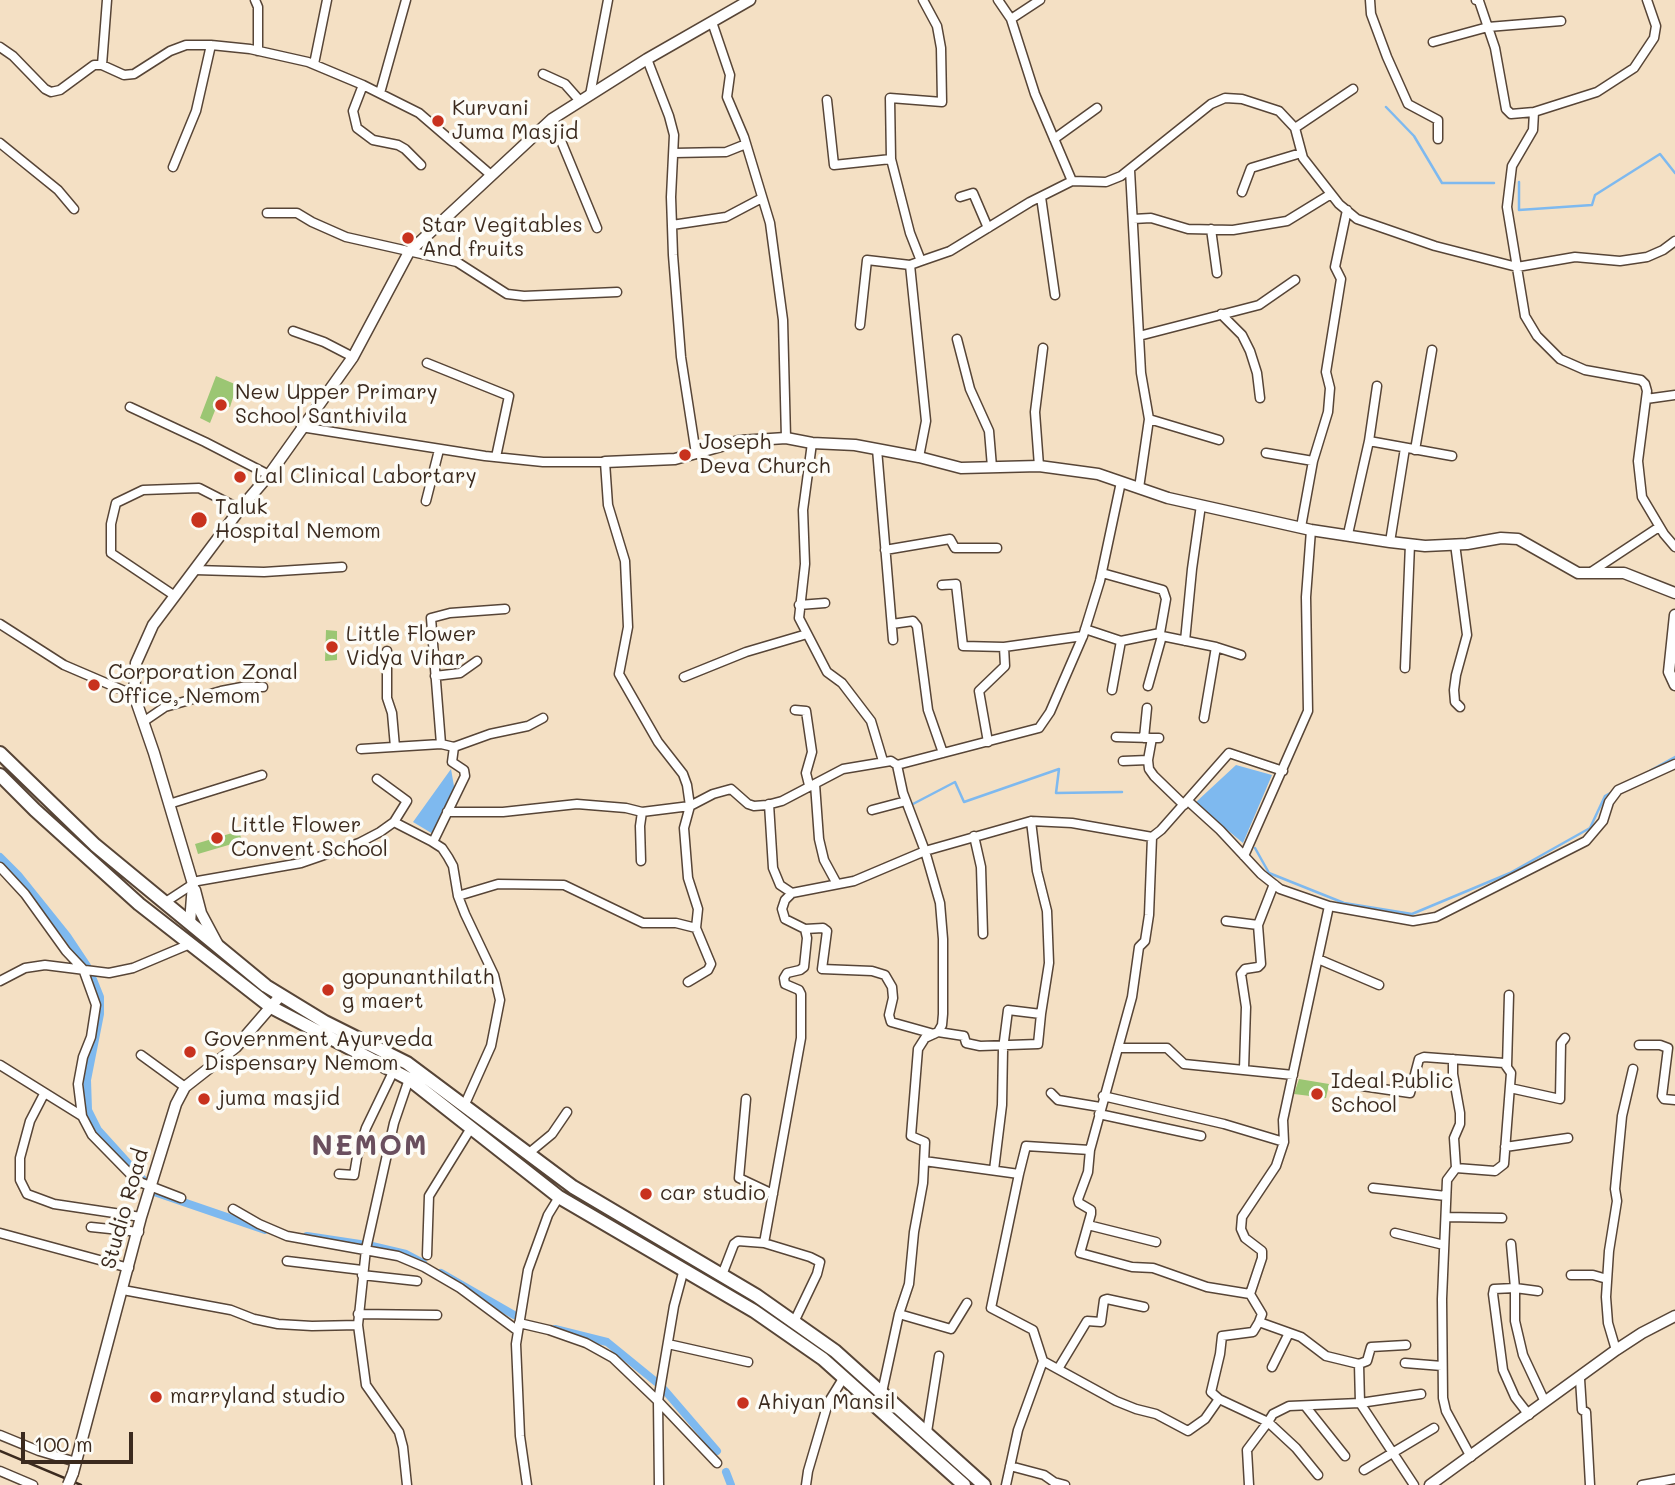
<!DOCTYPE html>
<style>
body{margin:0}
#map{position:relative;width:1675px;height:1485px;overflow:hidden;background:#f4e0c4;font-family:Mali,sans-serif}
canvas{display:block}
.scale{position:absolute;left:21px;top:1432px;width:112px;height:32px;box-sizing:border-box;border:4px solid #3b2a1e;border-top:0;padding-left:9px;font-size:21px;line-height:24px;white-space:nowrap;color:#3b2a1e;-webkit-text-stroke:5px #fdfcf7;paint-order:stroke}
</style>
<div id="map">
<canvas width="1675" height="1485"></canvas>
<div class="scale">100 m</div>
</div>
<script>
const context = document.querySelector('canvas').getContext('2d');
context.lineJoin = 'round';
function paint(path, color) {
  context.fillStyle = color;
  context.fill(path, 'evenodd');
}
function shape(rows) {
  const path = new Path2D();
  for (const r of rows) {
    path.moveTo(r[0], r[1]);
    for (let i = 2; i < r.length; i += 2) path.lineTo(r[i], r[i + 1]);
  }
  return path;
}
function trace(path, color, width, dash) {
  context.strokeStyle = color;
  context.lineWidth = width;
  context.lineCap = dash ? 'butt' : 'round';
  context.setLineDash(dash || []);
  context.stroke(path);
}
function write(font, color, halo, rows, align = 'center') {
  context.font = font + ' Mali,sans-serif';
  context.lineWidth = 7;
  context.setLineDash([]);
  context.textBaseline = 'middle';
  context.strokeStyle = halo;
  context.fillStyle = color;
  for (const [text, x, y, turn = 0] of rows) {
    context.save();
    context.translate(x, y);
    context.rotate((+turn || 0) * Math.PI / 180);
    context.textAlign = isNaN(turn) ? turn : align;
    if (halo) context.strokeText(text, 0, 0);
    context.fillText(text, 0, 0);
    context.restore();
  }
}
const green = shape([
 [216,376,237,385,230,407,218,403,210,423,200,418],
 [326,630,337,631,337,660,325,661],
 [239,831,242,841,198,854,195,844],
 [1299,1079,1329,1084,1326,1098,1294,1094]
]);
const water = shape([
 [1236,765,1272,775,1243,843,1195,803],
 [451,769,455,792,433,834,413,822]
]);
const stream = shape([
 [1386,107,1414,136,1442,183,1494,183],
 [1519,182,1519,210,1592,205,1595,195,1660,154,1675,173],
 [1646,773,1675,757],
 [911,805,955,782,964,802,1059,769,1056,793,1122,792],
 [1255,848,1269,873,1344,903,1412,914,1510,873,1590,828,1605,796,1612,792]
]);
const canal = shape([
 [0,857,18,875,67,936,87,966],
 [90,972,100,997,100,1014,87,1080,88,1110,98,1130,146,1183],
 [154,1192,265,1230],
 [307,1236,360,1244],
 [372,1246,406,1254,423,1263],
 [441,1273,514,1315],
 [555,1329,607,1342,661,1386,717,1451],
 [726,1472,731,1485]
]);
const minor = shape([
 [255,0,258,7,258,51],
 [998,0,1011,19,1035,94,1072,181],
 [1370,0,1371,14,1387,57,1408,104,1438,120,1438,139],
 [1476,0,1479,1,1495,48,1506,109,1511,114,1534,112,1597,92,1634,68,1654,38,1656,26,1647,0],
 [1011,19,1040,0],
 [712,22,730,75,727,97,744,137,770,223,783,320,786,438],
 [1433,42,1488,27,1561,21],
 [0,47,13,56,45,89,51,92,60,90,94,65,102,65,124,75,134,74,170,51,186,45,211,45,250,49,308,62,363,85,419,113,491,175],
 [647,59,669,116,674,135,671,197,673,255,681,357,696,454],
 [314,64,327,0],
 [102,65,107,0],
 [543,74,565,84,580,101],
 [363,85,353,111,357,128,373,140,398,145,405,149,421,165],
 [380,93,406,0],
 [590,95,608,0],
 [827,100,834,165,891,159],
 [1534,112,1533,130,1512,166,1507,207,1525,316,1537,336,1560,359,1585,370,1641,380,1645,384,1647,391,1638,461,1642,497,1664,534,1675,547],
 [552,119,597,228],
 [1295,128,1353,89],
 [1054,139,1097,108],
 [0,143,58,190,74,209],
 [674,153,726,152,746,144],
 [173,167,196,111,211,45],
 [1130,170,1141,373,1149,419],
 [1242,192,1251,168,1301,153],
 [960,197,973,193,988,228],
 [1041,197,1055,295],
 [267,213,297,213,312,222,346,237,457,262,507,294,524,296,617,292],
 [1133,219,1151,218,1188,229,1233,230,1287,221,1331,194],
 [672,225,726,217,762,198],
 [1211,229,1217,273],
 [921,261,910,233,891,159,890,98,942,102,941,48,937,26,923,0],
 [910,265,926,421,919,457],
 [1221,314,1242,335,1250,351,1257,373,1260,398],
 [860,325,867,260,910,265,921,261,950,251,1030,202,1072,181,1106,182,1121,176,1211,104,1225,98,1242,99,1279,111,1295,128,1303,158,1339,204,1357,219,1435,246,1517,267,1575,257,1620,261,1647,257,1663,250,1675,241],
 [293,331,324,342,353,357],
 [1139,336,1259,305,1295,280],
 [957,339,970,389,989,431,992,467],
 [427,363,509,396,496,457],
 [1646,399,1675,395],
 [130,407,205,442,269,475],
 [301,427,485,456,543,462,605,462,608,505,625,561,628,627,619,674,658,742,683,774,687,785,690,806,713,794,731,789,748,804,754,806,767,805,782,801,843,769,891,761,897,765,903,793,925,851,940,903,943,939,943,1014,942,1025,938,1032,925,1038,918,1049,911,1136,925,1142,923,1183,914,1232,909,1284,899,1314,881,1397],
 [1369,441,1452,456],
 [812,443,803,510,805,564,799,618,827,672,842,683,871,721,883,761],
 [877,449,893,640],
 [1415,450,1432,350],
 [1266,453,1313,461,1301,527],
 [1313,461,1328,412,1330,388,1326,372,1341,279,1335,267,1347,210],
 [1039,466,1035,412,1043,348],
 [1139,488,1149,419,1219,440],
 [426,501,439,450],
 [1348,534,1369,441,1377,386],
 [1390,542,1405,448],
 [1455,544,1467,635,1456,675,1454,690,1455,702,1460,707],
 [885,550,950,539,955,548,997,548],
 [195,570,264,572,342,567],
 [1591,572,1659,527],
 [1102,573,1163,590,1166,599,1160,633,1162,636,1216,647,1241,655],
 [942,585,956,584,963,646,1004,647,1083,636],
 [175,596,111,553,111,524,116,503,143,490,199,488,240,509],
 [799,605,825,603],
 [0,624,64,665,134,695],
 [892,624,913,621,917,626,928,710,943,753],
 [1085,629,1121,641,1160,633],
 [1185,641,1192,569,1201,505],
 [387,651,387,698,392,713,395,747],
 [1405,668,1410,544],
 [435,676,460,673,477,661],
 [684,677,746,652,807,634],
 [1148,686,1162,636],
 [1112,690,1121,641],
 [795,710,806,711,812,752,806,773,809,785],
 [1204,718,1216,647],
 [143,722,165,707,221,691,242,687,263,687],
 [1116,737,1152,738],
 [1144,738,1147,708],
 [1159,738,1152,738,1148,760,1149,769,1154,776,1184,805],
 [988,742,979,691,1005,666,1004,647],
 [441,744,431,618,450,613,505,609],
 [454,747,490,734,528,726,543,718],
 [361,749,441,744,454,747,452,762,464,770,465,776,433,842],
 [1123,761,1148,760],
 [897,765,1039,728,1050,712,1083,636,1100,581,1121,482],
 [815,784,819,839,824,860,837,884],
 [1188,801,1220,830,1261,874,1280,889,1329,906,1413,921,1436,917,1586,841,1603,821,1609,802,1618,790,1675,764],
 [169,804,262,775],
 [769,804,773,868,780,885,792,893],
 [872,810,906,801],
 [447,812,503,812,577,804,626,808,642,812,640,826,641,861],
 [394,822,431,841,442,848,448,857,453,866,458,896,465,914,494,975,500,1000,491,1046,465,1104],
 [974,836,981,867,983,934],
 [1152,837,1161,830,1229,753,1283,771],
 [1244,856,1308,711,1306,597,1311,530],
 [0,867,25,894,66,951,83,969,96,1005,91,1037,83,1057,78,1084,82,1116,92,1135,137,1181,181,1198],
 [192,882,301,863,359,843,380,832,394,822,407,801,377,779],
 [458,896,498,884,564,885,643,923,676,923,696,928,698,909,688,878,684,828,690,806,642,812],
 [164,903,193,884],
 [1226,921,1258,925,1261,964,1258,967,1245,969,1241,974,1246,1007,1244,1069],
 [1258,925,1274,884],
 [805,929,823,928,827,931,822,969,872,971,885,975,892,987,893,998,889,1015,891,1022,934,1034],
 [1318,959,1379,985],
 [0,981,25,968,45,965,109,973,133,968,190,944],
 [688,982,708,970,711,964,696,928],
 [938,1032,964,1036,966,1043,980,1046,1038,1044,1041,1014],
 [1639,1045,1660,1045,1668,1048,1662,1096,1664,1099,1675,1100],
 [1118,1048,1167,1048,1184,1064,1293,1075],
 [141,1055,185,1087],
 [1453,1059,1453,1074,1460,1113,1460,1124,1454,1138,1456,1168],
 [0,1065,82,1116],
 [1507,1066,1509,995],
 [1362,1086,1410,1093,1419,1059,1424,1057,1504,1063,1511,1073,1504,1164,1495,1171,1456,1168,1447,1180,1442,1299,1443,1398,1446,1411,1471,1457],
 [1510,1088,1560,1099,1561,1043,1565,1038],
 [1051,1093,1058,1100,1100,1107],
 [44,1094,30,1121,20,1158,20,1180,27,1194,54,1204,141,1217],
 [1103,1096,1224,1124,1284,1142],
 [746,1099,739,1178,773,1194],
 [1099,1114,1201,1136],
 [1505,1147,1568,1138],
 [1090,1150,1088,1172,1078,1199,1079,1203,1091,1210,1091,1214,1080,1253,1132,1267,1153,1268,1207,1287,1250,1294,1262,1314,1259,1322,1301,1337,1326,1356,1359,1364,1367,1361,1371,1347,1406,1345],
 [529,1153,552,1134,567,1112],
 [924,1161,1019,1174],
 [994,1170,1002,1105,1003,1049,1008,1010,1041,1014,1049,963,1047,911,1037,871,1031,821],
 [339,1174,354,1175,357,1157,366,1128,394,1070],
 [1373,1188,1446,1196],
 [233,1209,259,1224,287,1236,398,1256,424,1267,460,1288,518,1331],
 [1446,1217,1502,1218],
 [1088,1225,1156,1242],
 [91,1227,139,1232],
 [0,1233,129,1268],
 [1395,1233,1444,1245],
 [764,1243,810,1257,820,1262,817,1274,794,1322],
 [1511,1244,1515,1288,1538,1291],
 [427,1255,429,1196,471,1128],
 [287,1261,362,1270],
 [362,1275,417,1281],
 [722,1275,734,1244,738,1241,764,1243,801,1038,801,994,799,990,785,984,784,978,787,973,800,970,804,967,807,938,805,929,785,919,782,909,785,900,792,893,854,881,925,851,1031,821,1072,823,1152,837,1149,915,1145,941,1139,947,1132,997,1090,1150,1026,1146,1019,1174,991,1308,1033,1330,1043,1361,1018,1430,1006,1485],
 [1571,1275,1593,1275,1607,1279],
 [123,1290,231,1310,254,1319,278,1324,312,1326,358,1325],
 [1250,1294,1262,1258,1262,1251,1245,1238,1241,1229,1242,1217,1276,1166,1284,1142,1283,1120,1329,906],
 [358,1314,437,1315],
 [899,1314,951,1329,967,1303],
 [519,1323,549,1330,586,1343,613,1358,658,1401,717,1463],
 [668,1344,748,1362],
 [1616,1350,1608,1323,1606,1297,1609,1251,1617,1201,1615,1189,1622,1116,1633,1069],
 [1043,1361,1116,1401,1136,1409,1156,1414,1188,1431,1205,1419,1219,1399,1268,1422,1273,1414,1289,1406,1360,1403,1421,1394],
 [1405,1363,1442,1366],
 [1359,1364,1360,1403,1414,1485],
 [1272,1367,1289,1333],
 [1058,1369,1087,1321,1101,1322,1104,1300,1107,1299,1144,1307],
 [1580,1379,1582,1410,1586,1412,1590,1485],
 [1219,1399,1211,1392,1220,1354,1222,1336,1253,1332,1259,1322],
 [1306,1407,1345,1456],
 [1529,1415,1515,1397,1503,1370,1493,1294,1494,1289,1515,1288,1515,1321,1523,1355,1545,1402],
 [927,1432,939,1356],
 [0,1435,39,1451,76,1462],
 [1010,1466,1044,1475,1054,1482,1065,1485],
 [1364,1470,1434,1428],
 [0,1471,33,1485],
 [407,1485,403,1447,399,1432,366,1385,358,1325,366,1249,394,1123,409,1079],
 [527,1485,520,1436,516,1344,528,1270,548,1215,559,1197],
 [659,1485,658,1401,674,1306,684,1269],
 [806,1485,808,1471,828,1403,844,1377],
 [1249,1485,1247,1450,1268,1422,1296,1448,1318,1475],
 [1642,1485,1675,1479]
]);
const tertiary = shape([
 [605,462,675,459,739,441,786,438,812,443,855,445,919,457,961,468,1039,466,1098,474,1168,498,1311,530,1390,542,1425,546,1467,544,1501,538,1518,539,1578,573,1624,573,1675,593],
 [1675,615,1669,672,1675,685],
 [195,890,201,913,217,943],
 [190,923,193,884,154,753,134,695,136,663,153,625,240,509,269,475,353,357,409,252,552,119,647,59,750,0],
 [73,1473,141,1217,176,1104,185,1087,236,1047,281,995],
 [1430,1485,1616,1350,1642,1333,1675,1316]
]);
const primary = shape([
 [0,753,95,845,266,986,325,1022,407,1063,573,1187,757,1296,835,1351,984,1485],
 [0,775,35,810,139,904,271,1007,409,1079,559,1197,754,1311,823,1359,964,1485]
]);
const rail = shape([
 [0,1451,81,1485]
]);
const tertiaryBridge = shape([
 [68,1485,73,1473]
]);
const markers = [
 [438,121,7,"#c8321e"],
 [408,238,7,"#c8321e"],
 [221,405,7,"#c8321e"],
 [685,455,7,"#c8321e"],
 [240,477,7,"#c8321e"],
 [199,520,9,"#c8321e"],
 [332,647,7,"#c8321e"],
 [94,685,7,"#c8321e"],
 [217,838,7,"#c8321e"],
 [328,990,7,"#c8321e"],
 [190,1052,7,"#c8321e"],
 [1317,1094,7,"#c8321e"],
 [204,1099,7,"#c8321e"],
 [646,1194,7,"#c8321e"],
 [156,1397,7,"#c8321e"],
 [743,1403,7,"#c8321e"]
];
const poiNames = [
 ["Kurvani",452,109],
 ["Juma Masjid",452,133],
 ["Star Vegitables",422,226],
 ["And fruits",422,250],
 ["New Upper Primary",235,393],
 ["School Santhivila",235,417],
 ["Joseph",699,443],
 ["Deva Church",699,467],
 ["Lal Clinical Labortary",254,477],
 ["Taluk",215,508],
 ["Hospital Nemom",215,532],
 ["Little Flower",346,635],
 ["Vidya Vihar",346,659],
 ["Corporation Zonal",108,673],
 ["Office, Nemom",108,697],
 ["Little Flower",231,826],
 ["Convent School",231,850],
 ["gopunanthilath",342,978],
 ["g maert",342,1002],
 ["Government Ayurveda",204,1040],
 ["Dispensary Nemom",204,1064],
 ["Ideal Public",1331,1082],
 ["School",1331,1106],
 ["juma masjid",218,1099],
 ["car studio",660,1194],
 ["marryland studio",170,1397],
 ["Ahiyan Mansil",757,1403]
];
const streetNames = [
 ["Studio Road",125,1209,-74]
];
const districtNames = [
 ["NEMOM",370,1146]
];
paint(green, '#9bc673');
paint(water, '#7eb9ef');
trace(stream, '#7eb9ef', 2.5);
trace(canal, '#7eb9ef', 8);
trace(minor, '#574537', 11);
trace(tertiary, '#574537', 13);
trace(primary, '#574537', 16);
trace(minor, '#fff', 8);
trace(tertiary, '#fff', 10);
trace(primary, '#fff', 12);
trace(rail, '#3b2a1e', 2.5);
trace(tertiaryBridge, '#574537', 13, []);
trace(tertiaryBridge, '#fff', 10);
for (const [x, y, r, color] of markers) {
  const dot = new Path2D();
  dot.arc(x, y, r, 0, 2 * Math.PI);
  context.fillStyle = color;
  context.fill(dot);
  trace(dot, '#fdfcf7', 2.5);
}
write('21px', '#3b2a1e', '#fdfcf7', poiNames, 'left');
write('21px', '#3b2a1e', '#fdfcf7', streetNames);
context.letterSpacing = '2px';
write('bold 28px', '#6a4f5e', '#fdfcf7', districtNames);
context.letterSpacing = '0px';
</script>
